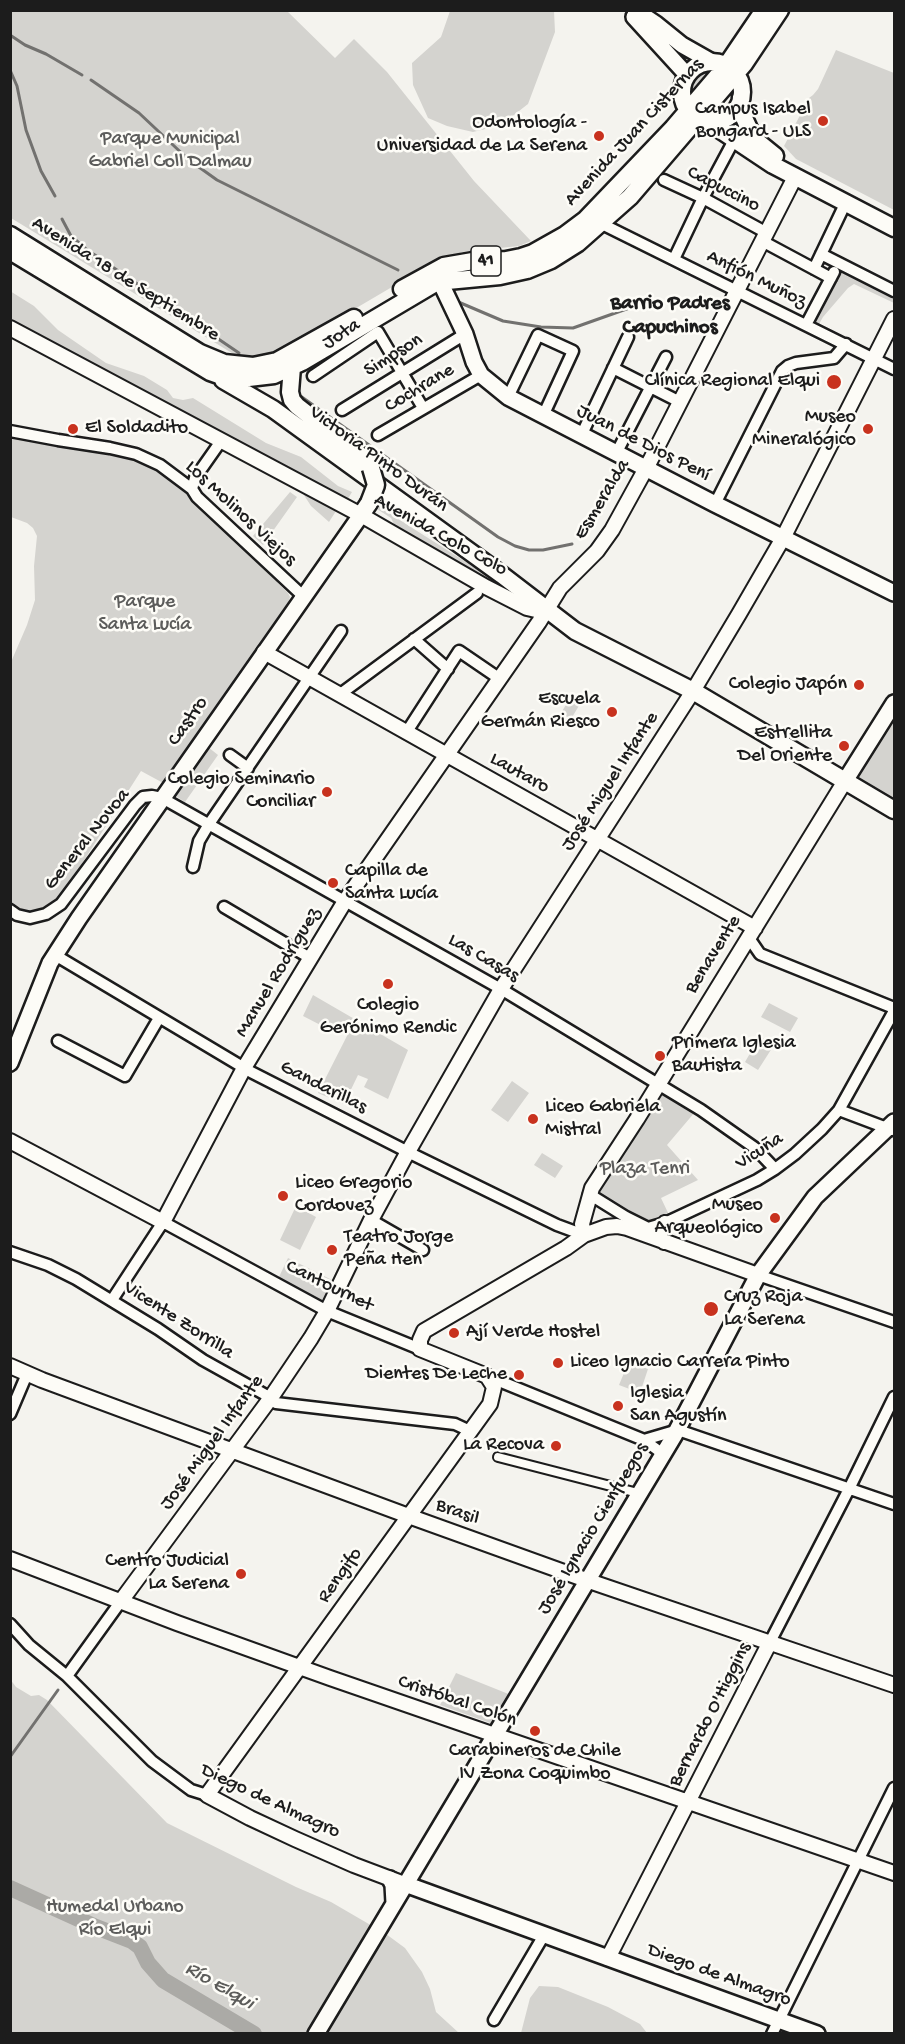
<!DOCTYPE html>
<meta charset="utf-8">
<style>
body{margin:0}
#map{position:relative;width:905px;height:2044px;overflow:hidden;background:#f4f3ee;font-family:"Gochi Hand",sans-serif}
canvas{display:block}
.frame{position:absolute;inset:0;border:12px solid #1c1c1c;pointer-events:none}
</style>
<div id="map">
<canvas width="905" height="2044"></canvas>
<div class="frame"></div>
</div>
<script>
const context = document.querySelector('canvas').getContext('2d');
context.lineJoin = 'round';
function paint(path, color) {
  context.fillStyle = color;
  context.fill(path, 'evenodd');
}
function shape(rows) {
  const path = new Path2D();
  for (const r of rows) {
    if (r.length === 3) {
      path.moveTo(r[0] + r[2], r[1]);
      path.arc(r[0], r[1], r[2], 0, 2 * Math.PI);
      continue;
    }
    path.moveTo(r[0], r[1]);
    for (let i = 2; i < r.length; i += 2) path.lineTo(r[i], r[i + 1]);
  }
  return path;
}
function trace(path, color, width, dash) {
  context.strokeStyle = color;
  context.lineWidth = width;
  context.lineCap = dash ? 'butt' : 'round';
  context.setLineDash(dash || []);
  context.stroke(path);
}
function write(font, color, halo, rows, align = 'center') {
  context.font = font + ' "Gochi Hand",sans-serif';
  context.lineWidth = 5;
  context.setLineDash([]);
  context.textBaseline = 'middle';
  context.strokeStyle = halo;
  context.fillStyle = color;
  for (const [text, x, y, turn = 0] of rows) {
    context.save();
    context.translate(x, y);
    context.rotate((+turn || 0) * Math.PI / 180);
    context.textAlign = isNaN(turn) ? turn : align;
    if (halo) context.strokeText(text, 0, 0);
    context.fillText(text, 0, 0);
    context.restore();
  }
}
const green = shape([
 [10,11,287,11,335,58,354,39,387,72,474,181,531,241,519,246,462,252,426,267,273,357,240,358,11,218],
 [450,11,554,11,555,32,528,104,501,125,473,132,447,126,428,118,413,85,412,63,441,37],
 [836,50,894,73,894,210,796,159,784,146,809,98,813,95,818,89],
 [717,65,689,98,686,85,692,73,702,66],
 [841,267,894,294,894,303,854,284,848,288,823,317,818,326,812,323],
 [10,291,34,306,58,330,106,363,144,376,167,390,173,398,183,400,193,398,266,443,301,457,338,486,352,492,346,502,11,322],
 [11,436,109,452,135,459,158,469,185,492,288,593,290,597,288,604,165,784,141,771,58,901,44,910,18,911,11,905,11,662,27,625,35,600,34,566,37,536,33,528,27,523,11,517],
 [290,492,297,497,263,545,253,536],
 [302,492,336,511,329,522,311,506],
 [378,505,406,524,529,602,397,530,391,518,377,509],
 [573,693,583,699,571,719,561,713],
 [894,716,894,807,855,783,856,774],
 [208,747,218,755,185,802,174,795],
 [313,995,408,1050,388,1099,364,1087,368,1079,358,1075,344,1104,318,1093,350,1030,340,1025,336,1033,303,1016],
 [769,1003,798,1018,790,1032,761,1017],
 [760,1036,774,1045,758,1070,745,1062],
 [512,1081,529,1093,508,1122,491,1110],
 [659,1089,695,1112,667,1145,698,1180,661,1198,670,1217,647,1225,597,1193],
 [542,1153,563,1166,555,1178,534,1165],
 [296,1206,316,1217,300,1250,280,1240],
 [288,1258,334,1281,323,1301,278,1279],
 [629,1361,648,1369,640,1393,619,1385],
 [456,1673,511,1695,493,1724,440,1705],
 [10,1679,16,1687,31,1696,39,1695,47,1700,167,1823,296,1887,331,1902,386,1934,405,1948,422,1972,430,1989,436,2012,459,2033,11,2033],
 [539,1986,558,1987,608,2007,640,2024,647,2033,521,2033,530,1998]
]);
const stream = shape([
 [10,35,25,45,46,54,82,75],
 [10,70,17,86,26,130,41,171,55,196],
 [91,80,139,113,189,160,217,180,398,270],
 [62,219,71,236,86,249,239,353],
 [456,301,503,321,541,327,573,328,635,306],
 [299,395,498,537,515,546,529,550,543,550,572,544],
 [10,1757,58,1690],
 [10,1887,11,1888]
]);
const river = shape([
 [10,1888,96,1927,132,1941,140,1947,148,1963,163,1980,254,2034]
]);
const pedestrian = shape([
 [498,1457,634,1492]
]);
const minor = shape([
 [664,180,703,198,767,233],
 [602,224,894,369],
 [762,241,831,278],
 [821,254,894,291],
 [674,259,703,198,734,140],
 [814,269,846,202],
 [806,325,834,272],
 [613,368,680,402],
 [313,376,378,332,423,408],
 [508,397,538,335,573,351,543,416],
 [342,410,465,334],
 [10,431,58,440,110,448,136,454,160,465,192,489,197,497,303,596],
 [378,435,481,375],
 [581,436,628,337],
 [619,448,666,357],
 [192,489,195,478,221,441],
 [715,504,782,371,788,366,796,363,834,358,846,344],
 [414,639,448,669],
 [339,695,477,593],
 [406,733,459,651,500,679],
 [230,755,248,768],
 [193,867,199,841,209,824,341,631],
 [224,907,310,958],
 [10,910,17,915,30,918,46,914,61,904,135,805,143,797,152,796,162,798,501,989,658,1084,701,1110,755,1148,775,1169],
 [749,938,760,954,894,1008],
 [55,955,251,1072,416,1156,557,1225,584,1235],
 [58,1041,125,1076,159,1018],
 [839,1110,892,1130],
 [589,1194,626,1217,648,1228,665,1223,757,1180,775,1169,795,1154,822,1129,839,1110,894,1011],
 [371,1220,423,1250],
 [10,1252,48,1265,76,1279,158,1329,203,1360,264,1394,276,1403,455,1424,470,1431],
 [758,1275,894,1322],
 [112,1300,163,1222,327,1311,420,1349],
 [487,1376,644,1440,663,1454],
 [10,1414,27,1374],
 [644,1440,678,1430,894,1504],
 [10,1624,29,1645,67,1676,152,1761,191,1790,207,1795],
 [770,1642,849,1489,894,1397],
 [67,1676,121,1601],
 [494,2020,544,1935],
 [772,2034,894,1788]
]);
const tertiary = shape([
 [10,328,361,515,486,587,527,608,540,611,546,610],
 [264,652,755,928],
 [10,1141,163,1222,244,1068,345,901,539,622,560,588,597,551,612,530,650,461,795,177],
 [584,1235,582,1224,592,1188,637,1119,845,781],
 [664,1242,660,1237,660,1230,665,1223],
 [10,1366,42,1380,414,1518,589,1581,894,1685],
 [10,1559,177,1623,330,1678,894,1873],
 [121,1601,270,1399,311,1338,327,1311,371,1220,405,1157,501,989,693,691,739,614,783,538,894,319],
 [399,1882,354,1865,295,1839,250,1818,207,1795,490,1404,494,1387,487,1376,420,1349,420,1340,424,1331,566,1248,584,1235,606,1227,617,1226,627,1228,758,1275],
 [608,1958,770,1642]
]);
const secondary = shape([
 [635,10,656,24,682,45,712,62],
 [634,17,687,75],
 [435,271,465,334,474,362,481,375,508,397,715,504,894,593],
 [845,781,894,703],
 [10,1063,50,963,79,918,361,515],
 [390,1879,393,1885,394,1903],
 [405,1884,817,2034],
 [316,2034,674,1436,758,1275,815,1197,894,1122]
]);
const primary = shape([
 [712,92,30],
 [741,97,740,109,751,133,759,143,775,156],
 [707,121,773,165,894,228],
 [10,235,200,353,224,363,253,366,277,361,354,318],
 [10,251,210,372,227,378,240,379,274,375,302,362,437,282,500,276,527,270,551,260,578,243,630,197,744,64,780,10],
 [402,289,444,266,473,261,506,260,521,257,533,253,565,235,585,220,673,128,726,66,764,10],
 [292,367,290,392,292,400,297,406,361,456,371,468],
 [223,380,273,409,502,575,575,631,693,691,894,810],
 [361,515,369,503]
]);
const primaryBridge = shape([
 [369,503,376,485,371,468]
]);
const markers = [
 [823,121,6,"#c8321e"],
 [599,136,6,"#c8321e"],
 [834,382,8,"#c8321e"],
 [73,429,6,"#c8321e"],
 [868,429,6,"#c8321e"],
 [859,685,6,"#c8321e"],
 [612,712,6,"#c8321e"],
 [844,746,6,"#c8321e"],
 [327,792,6,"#c8321e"],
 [333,883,6,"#c8321e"],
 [388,984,6,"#c8321e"],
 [660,1056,6,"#c8321e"],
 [533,1119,6,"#c8321e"],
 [283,1196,6,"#c8321e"],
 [775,1218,6,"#c8321e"],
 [332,1250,6,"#c8321e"],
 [711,1309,8,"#c8321e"],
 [454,1333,6,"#c8321e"],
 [558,1363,6,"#c8321e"],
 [519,1375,6,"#c8321e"],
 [618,1406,6,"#c8321e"],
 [556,1446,6,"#c8321e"],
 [241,1574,6,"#c8321e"],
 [535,1731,6,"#c8321e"]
];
const shields = [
 [486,261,30]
];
const shieldNames = [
 ["41",486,261]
];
const poiNames = [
 ["Campus Isabel",811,110],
 ["Bongard - ULS",811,133],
 ["Odontología -",587,124],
 ["Universidad de La Serena",587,147],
 ["Clínica Regional Elqui",820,382],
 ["Museo",856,418],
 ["Mineralógico",856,441],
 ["El Soldadito",85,429,"left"],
 ["Colegio Japón",847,685],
 ["Escuela",600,700],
 ["Germán Riesco",600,723],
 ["Estrellita",832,734],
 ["Del Oriente",832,757],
 ["Colegio Seminario",315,780],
 ["Conciliar",315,803],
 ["Capilla de",345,872,"left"],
 ["Santa Lucía",345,895,"left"],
 ["Colegio",388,1006,"center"],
 ["Gerónimo Rendic",388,1029,"center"],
 ["Primera Iglesia",672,1044,"left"],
 ["Bautista",672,1067,"left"],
 ["Liceo Gabriela",545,1108,"left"],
 ["Mistral",545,1131,"left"],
 ["Liceo Gregorio",295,1184,"left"],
 ["Cordovez",295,1207,"left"],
 ["Museo",763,1206],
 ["Arqueológico",763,1229],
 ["Teatro Jorge",344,1238,"left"],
 ["Peña Hen",344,1261,"left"],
 ["Cruz Roja",724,1298,"left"],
 ["La Serena",724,1321,"left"],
 ["Ají Verde Hostel",466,1333,"left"],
 ["Liceo Ignacio Carrera Pinto",570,1363,"left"],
 ["Dientes De Leche",507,1375],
 ["Iglesia",630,1394,"left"],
 ["San Agustín",630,1417,"left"],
 ["La Recova",544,1446],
 ["Centro Judicial",229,1562],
 ["La Serena",229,1585],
 ["Carabineros de Chile",535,1752,"center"],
 ["IV Zona Coquimbo",535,1775,"center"]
];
const streetNames = [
 ["Avenida Juan Cisternas",635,133,-47],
 ["Capuccino",723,190,27],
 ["Avenida 18 de Septiembre",125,280,32],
 ["Anfión Muñoz",756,280,26],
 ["Jota",342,335,-33],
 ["Simpson",394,356,-32],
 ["Cochrane",420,389,-31],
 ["Juan de Dios Pení",643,444,27],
 ["Victoria Pinto Durán",378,460,36],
 ["Esmeralda",603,500,-59],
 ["Los Molinos Viejos",240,514,43],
 ["Avenida Colo Colo",440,536,29],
 ["Castro",189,722,-55],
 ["Lautaro",519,774,29],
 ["José Miguel Infante",611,782,-57],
 ["General Novoa",88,840,-51],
 ["Benavente",714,955,-58],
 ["Las Casas",483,959,30],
 ["Manuel Rodríguez",279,973,-59],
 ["Gandarillas",323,1088,27],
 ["Vicuña",760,1152,-33],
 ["Cantournet",329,1287,26],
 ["Vicente Zorrilla",178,1321,33],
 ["José Miguel Infante",213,1443,-54],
 ["Brasil",457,1513,20],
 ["José Ignacio Cienfuegos",594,1529,-59],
 ["Rengifo",341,1576,-55],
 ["Cristóbal Colón",457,1702,19],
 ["Bernardo O'Higgins",711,1715,-63],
 ["Diego de Almagro",270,1802,25],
 ["Diego de Almagro",719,1976,20]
];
const parkNames = [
 ["Parque Municipal",170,140],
 ["Gabriel Coll Dalmau",170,163],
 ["Parque",145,603],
 ["Santa Lucía",145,626],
 ["Plaza Tenri",645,1170],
 ["Humedal Urbano",115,1908],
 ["Río Elqui",115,1931]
];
const neighbourhoodNames = [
 ["Barrio Padres",670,305],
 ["Capuchinos",670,329]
];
const waterNames = [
 ["Río Elqui",219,1987,30]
];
paint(green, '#d4d3cf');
trace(stream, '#72716f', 3);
trace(river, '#abaaa6', 16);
trace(pedestrian, '#1c1c1c', 12);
trace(minor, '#1c1c1c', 15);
trace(tertiary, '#1c1c1c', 18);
trace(secondary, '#1c1c1c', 20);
trace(primary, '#1c1c1c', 21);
trace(pedestrian, '#fdfcf7', 8);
trace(minor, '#fdfcf7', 10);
trace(tertiary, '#fdfcf7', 14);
trace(secondary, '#fdfcf7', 15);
trace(primary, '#fdfcf7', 16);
trace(primaryBridge, '#1c1c1c', 21, []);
trace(primaryBridge, '#fdfcf7', 16);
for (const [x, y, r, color] of markers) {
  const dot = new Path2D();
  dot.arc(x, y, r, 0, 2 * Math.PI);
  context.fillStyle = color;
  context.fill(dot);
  trace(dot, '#fdfcf7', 2);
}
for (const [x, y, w] of shields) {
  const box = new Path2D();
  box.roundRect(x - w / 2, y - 15, w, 30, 4.5);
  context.fillStyle = '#fdfcf7';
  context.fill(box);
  trace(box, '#1c1c1c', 1.5);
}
write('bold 18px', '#1c1c1c', null, shieldNames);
write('20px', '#1c1c1c', '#fdfcf7', poiNames, 'right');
write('20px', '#1c1c1c', '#fdfcf7', streetNames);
write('20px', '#5c5c5b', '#fdfcf7', parkNames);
write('bold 21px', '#1c1c1c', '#fdfcf7', neighbourhoodNames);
write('italic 21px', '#5c5c5a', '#fdfcf7', waterNames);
</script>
